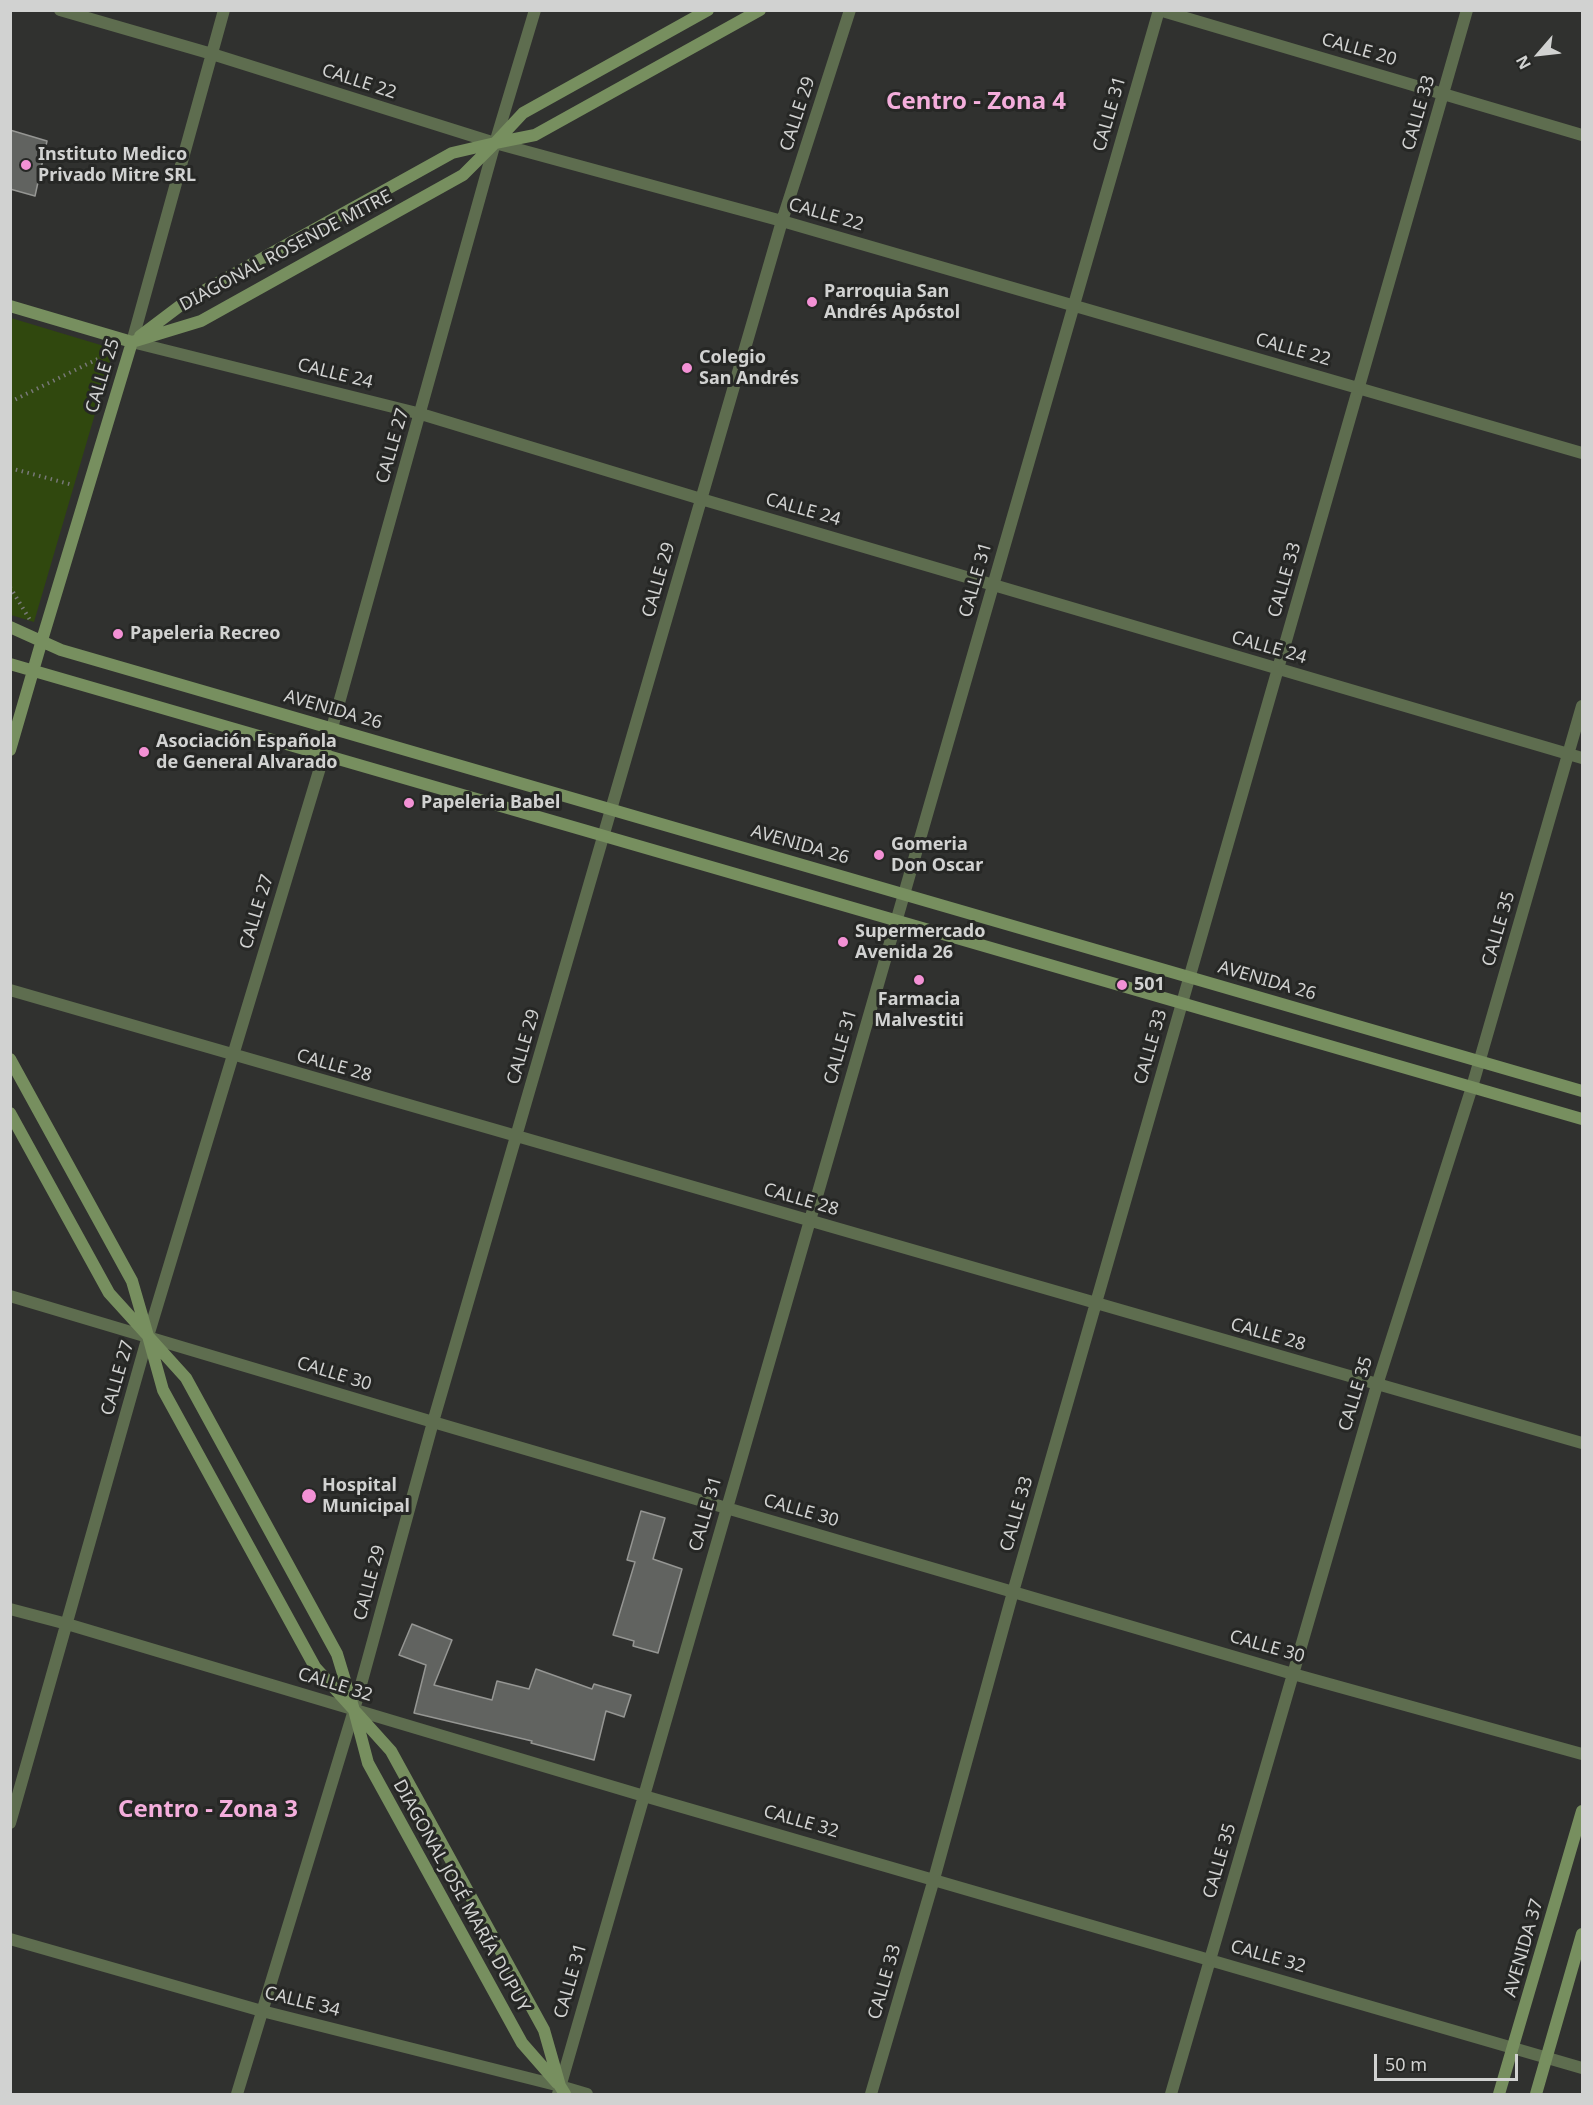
<!DOCTYPE html>
<meta charset="utf-8">
<style>
body{margin:0}
#map{position:relative;width:1593px;height:2105px;overflow:hidden;background:#30312f;font-family:"Noto Sans",sans-serif}
canvas{display:block}
.frame{position:absolute;inset:0;border:12px solid #d1d2d1;pointer-events:none}
.north{position:absolute;left:1509px;top:24px;width:60px;height:60px;-webkit-text-stroke:4px #262725;paint-order:stroke;rotate:242deg;font-size:16px;font-weight:700;line-height:24px;text-align:center;color:#d1d2d1}
.north::after{content:'';display:block;margin:auto;width:21px;height:27px;background:#d1d2d1;clip-path:polygon(50% 0,100% 100%,50% 72%,0 100%)}
.scale{position:absolute;left:1374px;top:2054px;width:144px;height:27px;box-sizing:border-box;border:3px solid #d1d2d1;border-top:0;padding-left:8px;font-size:18px;line-height:21px;white-space:nowrap;color:#d1d2d1;-webkit-text-stroke:4px #262725;paint-order:stroke}
</style>
<div id="map">
<canvas width="1593" height="2105"></canvas>
<div class="frame"></div>
<div class="north">N</div>
<div class="scale">50 m</div>
</div>
<script>
const context = document.querySelector('canvas').getContext('2d');
context.lineJoin = 'round';
function paint(path, color) {
  context.fillStyle = color;
  context.fill(path, 'evenodd');
}
function shape(rows) {
  const path = new Path2D();
  for (const r of rows) {
    path.moveTo(r[0], r[1]);
    for (let i = 2; i < r.length; i += 2) path.lineTo(r[i], r[i + 1]);
  }
  return path;
}
function trace(path, color, width, dash) {
  context.strokeStyle = color;
  context.lineWidth = width;
  context.lineCap = dash ? 'butt' : 'round';
  context.setLineDash(dash || []);
  context.stroke(path);
}
function write(font, color, halo, rows, align = 'center') {
  context.font = font + ' "Noto Sans",sans-serif';
  context.lineWidth = 6;
  context.setLineDash([]);
  context.textBaseline = 'middle';
  context.strokeStyle = halo;
  context.fillStyle = color;
  for (const [text, x, y, turn = 0] of rows) {
    context.save();
    context.translate(x, y);
    context.rotate((+turn || 0) * Math.PI / 180);
    context.textAlign = isNaN(turn) ? turn : align;
    if (halo) context.strokeText(text, 0, 0);
    context.fillText(text, 0, 0);
    context.restore();
  }
}
const green = shape([
 [11,318,114,349,34,622,11,615]
]);
const building = shape([
 [10,130,47,141,35,196,10,189,10,130],
 [641,1511,665,1518,653,1559,682,1569,658,1653,633,1646,634,1641,613,1635,635,1562,627,1560,641,1511],
 [412,1624,452,1640,434,1685,492,1700,497,1681,529,1689,536,1669,592,1689,594,1684,631,1695,624,1717,606,1711,594,1760,531,1743,532,1741,414,1713,426,1665,399,1655,412,1624]
]);
const path = shape([
 [10,402,112,352],
 [10,468,73,485],
 [10,587,30,620]
]);
const minor = shape([
 [60,10,212,54,495,143,782,221,1582,453],
 [224,10,132,342,421,414,701,499,1582,758],
 [1159,10,1582,135],
 [10,990,1582,1443],
 [10,1296,433,1422,1293,1674,1582,1754],
 [10,1609,67,1624,644,1796,1582,2068],
 [10,1823,148,1336,332,728,495,143,535,10],
 [10,1939,262,2011,560,2086,587,2094],
 [237,2094,354,1710,433,1422,782,221,850,10],
 [558,2094,1159,10],
 [871,2094,934,1879,1013,1592,1467,10],
 [1171,2094,1377,1385,1472,1087,1582,706]
]);
const secondary = shape([
 [10,306,132,342],
 [140,336,189,299,452,153,495,143,523,113,708,10],
 [132,342,201,321,463,175,495,143,535,135,760,10],
 [10,627,61,650,1582,1091],
 [10,664,1582,1119],
 [10,750,42,640,132,342],
 [10,1059,132,1281,148,1336,186,1378,337,1654,354,1710,391,1751,544,2030,560,2086,565,2094],
 [10,1113,109,1293,148,1336,163,1390,315,1667,354,1710,368,1763,522,2043,557,2083],
 [1499,2094,1582,1811],
 [1536,2094,1582,1934]
]);
const markers = [
 [26,165,6,"#f391d5"],
 [812,302,6,"#f391d5"],
 [687,368,6,"#f391d5"],
 [118,634,6,"#f391d5"],
 [144,752,6,"#f391d5"],
 [409,803,6,"#f391d5"],
 [879,855,6,"#f391d5"],
 [843,942,6,"#f391d5"],
 [919,980,6,"#f391d5"],
 [1122,985,6,"#f391d5"],
 [309,1496,8,"#f391d5"]
];
const streetNames = [
 ["CALLE 20",1359,50,16],
 ["CALLE 22",359,82,18],
 ["CALLE 33",1419,113,-74],
 ["CALLE 29",798,114,-72],
 ["CALLE 31",1110,114,-74],
 ["CALLE 22",826,215,16],
 ["DIAGONAL ROSENDE MITRE",286,251,-28],
 ["CALLE 22",1293,350,16],
 ["CALLE 24",335,374,14],
 ["CALLE 25",103,376,-73],
 ["CALLE 27",393,446,-74],
 ["CALLE 24",803,510,16],
 ["CALLE 29",659,580,-74],
 ["CALLE 31",976,580,-74],
 ["CALLE 33",1285,580,-74],
 ["CALLE 24",1269,648,16],
 ["AVENIDA 26",333,710,16],
 ["AVENIDA 26",800,845,16],
 ["CALLE 27",257,912,-73],
 ["CALLE 35",1499,929,-74],
 ["AVENIDA 26",1267,981,16],
 ["CALLE 29",524,1047,-74],
 ["CALLE 31",841,1047,-74],
 ["CALLE 33",1151,1047,-74],
 ["CALLE 28",334,1066,16],
 ["CALLE 28",801,1200,16],
 ["CALLE 28",1268,1335,16],
 ["CALLE 30",334,1374,17],
 ["CALLE 27",118,1378,-74],
 ["CALLE 35",1356,1394,-73],
 ["CALLE 30",801,1511,16],
 ["CALLE 31",706,1514,-74],
 ["CALLE 33",1017,1514,-74],
 ["CALLE 29",370,1583,-75],
 ["CALLE 30",1267,1647,16],
 ["CALLE 32",335,1685,17],
 ["CALLE 32",801,1822,16],
 ["CALLE 35",1220,1861,-74],
 ["DIAGONAL JOSÉ MARÍA DUPUY",461,1896,61],
 ["AVENIDA 37",1524,1948,-74],
 ["CALLE 32",1268,1957,16],
 ["CALLE 31",571,1981,-74],
 ["CALLE 33",885,1982,-74],
 ["CALLE 34",302,2002,14]
];
const poiNames = [
 ["Instituto Medico",38,155],
 ["Privado Mitre SRL",38,176],
 ["Parroquia San",824,292],
 ["Andrés Apóstol",824,313],
 ["Colegio",699,358],
 ["San Andrés",699,379],
 ["Papeleria Recreo",130,634],
 ["Asociación Española",156,742],
 ["de General Alvarado",156,763],
 ["Papeleria Babel",421,803],
 ["Gomeria",891,845],
 ["Don Oscar",891,866],
 ["Supermercado",855,932],
 ["Avenida 26",855,953],
 ["501",1134,985],
 ["Farmacia",919,1000,"center"],
 ["Malvestiti",919,1021,"center"],
 ["Hospital",322,1486],
 ["Municipal",322,1507]
];
const districtNames = [
 ["Centro - Zona 4",976,102],
 ["Centro - Zona 3",208,1810]
];
paint(green, '#30480e');
paint(building, '#616360');
trace(building, '#959693', 1.5);
trace(path, '#777877', 4, [1.5, 4.5]);
trace(minor, '#5e6d4f', 12);
trace(secondary, '#778f5f', 12);
for (const [x, y, r, color] of markers) {
  const dot = new Path2D();
  dot.arc(x, y, r, 0, 2 * Math.PI);
  context.fillStyle = color;
  context.fill(dot);
  trace(dot, '#262725', 2);
}
write('18px', '#d1d2d1', '#262725', streetNames);
write('bold 18px', '#d1d2d1', '#262725', poiNames, 'left');
write('bold 24px', '#f4aedc', '#262725', districtNames);
</script>
